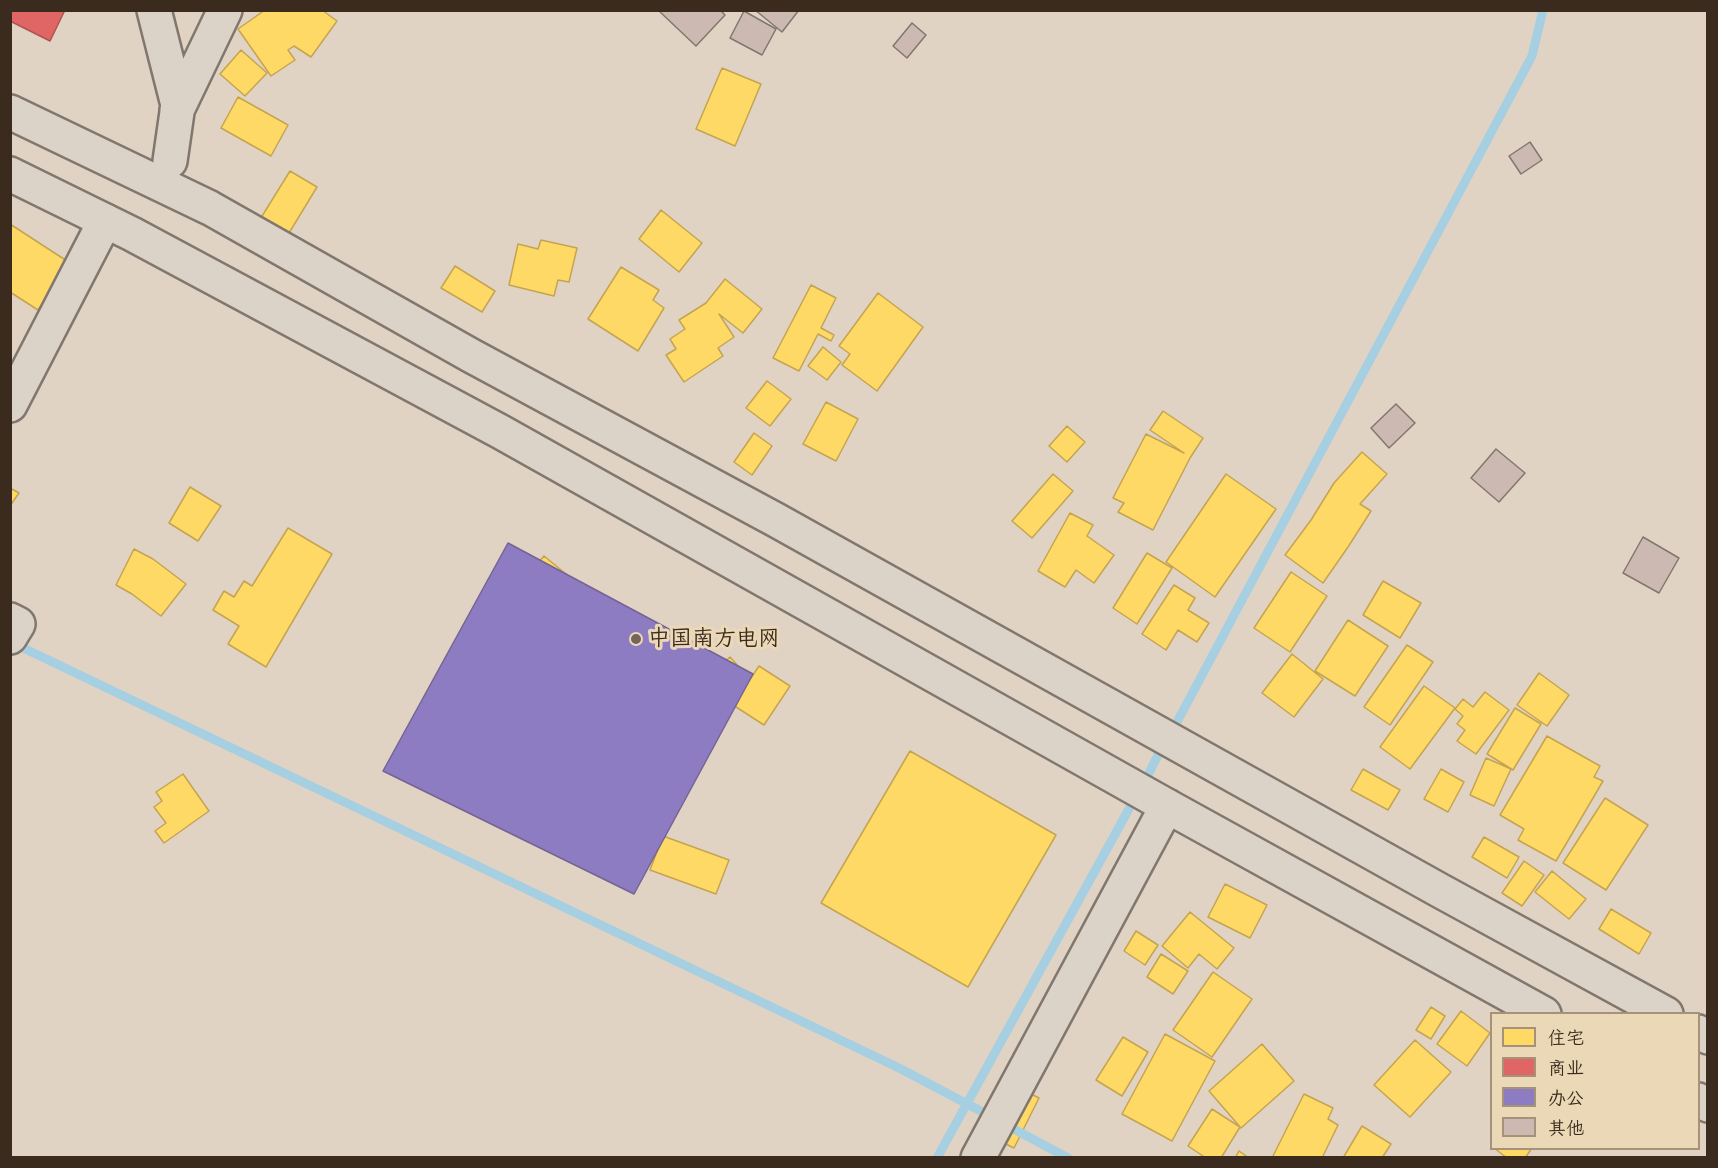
<!DOCTYPE html>
<meta charset="utf-8">
<style>
body{margin:0}
#map{position:relative;width:1718px;height:1168px;overflow:hidden;background:#e1d3c4;font-family:Itim,"LXGW WenKai TC",sans-serif}
canvas{display:block}
.frame{position:absolute;inset:0;border:12px solid #3b2a1e;pointer-events:none}
.legend{position:absolute;left:1490px;top:1012px;width:210px;height:138px;box-sizing:border-box;background:#ebd8b6;border:2px solid #a59279;margin:0;padding:8px 10px;list-style:none;font-size:18px;color:#3b2a1e}
.legend li{display:flex;align-items:center;gap:12px;height:30px}
.legend b{width:30px;border:2px solid #a59279}
</style>
<div id="map">
<canvas width="1718" height="1168"></canvas>
<div class="frame"></div>
<ul class="legend">
<li><b style="height:16px;background:#ffd966"></b>住宅</li>
<li><b style="height:16px;background:#e06666"></b>商业</li>
<li><b style="height:16px;background:#8e7cc3"></b>办公</li>
<li><b style="height:16px;background:#ccbab2"></b>其他</li>
</ul>
</div>
<script>
const context = document.querySelector('canvas').getContext('2d');
context.lineJoin = 'round';
function paint(path, color) {
  context.fillStyle = color;
  context.fill(path, 'evenodd');
}
function shape(rows) {
  const path = new Path2D();
  for (const r of rows) {
    path.moveTo(r[0], r[1]);
    for (let i = 2; i < r.length; i += 2) path.lineTo(r[i], r[i + 1]);
  }
  return path;
}
function trace(path, color, width, dash) {
  context.strokeStyle = color;
  context.lineWidth = width;
  context.lineCap = dash ? 'butt' : 'round';
  context.setLineDash(dash || []);
  context.stroke(path);
}
function write(font, color, halo, rows, align = 'center') {
  context.font = font + ' Itim,"LXGW WenKai TC",sans-serif';
  context.lineWidth = 6;
  context.setLineDash([]);
  context.textBaseline = 'middle';
  context.strokeStyle = halo;
  context.fillStyle = color;
  for (const [text, x, y, turn = 0] of rows) {
    context.save();
    context.translate(x, y);
    context.rotate((+turn || 0) * Math.PI / 180);
    context.textAlign = isNaN(turn) ? turn : align;
    if (halo) context.strokeText(text, 0, 0);
    context.fillText(text, 0, 0);
    context.restore();
  }
}
const homes = shape([
 [265,10,322,10,337,21,311,57,294,46,288,50,295,60,271,76,238,29,265,10],
 [241,50,267,73,245,96,220,74,241,50],
 [722,68,761,84,735,146,696,129,722,68],
 [238,97,288,125,271,156,221,128,238,97],
 [290,171,317,187,286,238,259,221,290,171],
 [661,210,702,243,679,272,639,239,661,210],
 [10,224,70,263,38,310,10,292,10,224],
 [541,240,577,248,569,282,558,280,554,296,509,285,518,244,538,249,541,240],
 [455,266,495,291,482,312,441,288,455,266],
 [621,267,659,290,653,300,664,308,638,351,588,319,621,267],
 [725,279,762,309,743,333,719,314,734,337,718,348,723,356,684,382,666,355,676,349,670,339,685,329,679,320,706,303,725,279],
 [811,285,836,298,821,328,834,335,831,341,818,334,799,371,773,358,811,285],
 [878,293,923,327,877,391,842,365,850,354,839,346,878,293],
 [823,347,841,362,827,380,808,366,823,347],
 [767,381,791,399,770,426,746,408,767,381],
 [826,402,858,419,836,461,803,444,826,402],
 [1163,411,1203,438,1190,458,1153,530,1118,512,1124,503,1113,498,1146,434,1184,453,1150,430,1163,411],
 [1067,426,1085,442,1067,462,1049,446,1067,426],
 [754,433,772,446,752,475,734,462,754,433],
 [1362,452,1387,474,1360,504,1371,511,1348,547,1323,583,1285,555,1311,520,1334,483,1362,452],
 [1053,474,1073,491,1032,538,1012,521,1053,474],
 [1226,474,1276,509,1215,597,1166,562,1226,474],
 [190,487,221,506,198,541,169,523,190,487],
 [10,488,19,493,10,506,10,488],
 [1070,513,1093,525,1087,536,1114,555,1094,583,1076,570,1065,587,1038,571,1070,513],
 [288,528,332,554,266,667,228,644,239,626,213,610,224,591,234,597,244,581,252,586,288,528],
 [134,549,153,559,186,584,161,616,132,594,116,585,134,549],
 [1147,553,1172,568,1137,624,1113,608,1147,553],
 [544,556,577,583,546,620,513,593,544,556],
 [1291,572,1327,596,1290,652,1254,628,1291,572],
 [1383,581,1421,603,1400,638,1363,615,1383,581],
 [1174,585,1195,598,1188,610,1209,623,1197,642,1178,630,1166,650,1142,634,1174,585],
 [1348,620,1388,646,1355,696,1315,671,1348,620],
 [1407,645,1433,662,1390,725,1364,707,1407,645],
 [1292,654,1323,679,1294,717,1262,693,1292,654],
 [668,655,697,674,679,702,649,682,668,655],
 [730,657,749,678,719,705,700,684,730,657],
 [759,666,790,686,764,725,733,705,759,666],
 [1539,673,1569,695,1547,726,1517,705,1539,673],
 [1424,686,1455,708,1410,769,1380,747,1424,686],
 [1485,692,1509,710,1476,754,1457,741,1465,730,1457,724,1463,716,1455,709,1463,699,1473,707,1485,692],
 [1515,708,1541,724,1513,770,1487,754,1515,708],
 [1547,736,1600,766,1594,777,1603,781,1556,861,1518,840,1524,829,1500,815,1547,736],
 [910,751,1056,835,968,987,821,903,910,751],
 [1486,758,1511,769,1494,806,1470,795,1486,758],
 [1363,769,1400,790,1388,810,1351,790,1363,769],
 [1441,769,1464,782,1448,812,1424,799,1441,769],
 [183,774,209,811,164,843,155,831,166,823,154,807,162,801,156,792,183,774],
 [1605,798,1648,825,1606,890,1563,863,1605,798],
 [663,836,729,860,716,894,650,870,663,836],
 [1484,837,1519,857,1507,878,1472,857,1484,837],
 [1524,861,1544,875,1522,906,1502,893,1524,861],
 [1552,871,1586,899,1569,919,1535,892,1552,871],
 [1225,884,1267,905,1250,938,1208,917,1225,884],
 [1611,909,1651,933,1639,954,1599,929,1611,909],
 [1190,912,1234,948,1217,969,1199,954,1188,968,1162,946,1190,912],
 [1136,931,1158,945,1145,965,1124,951,1136,931],
 [1161,954,1188,971,1173,994,1147,977,1161,954],
 [1213,972,1252,999,1212,1057,1173,1030,1213,972],
 [1431,1007,1445,1016,1431,1039,1416,1030,1431,1007],
 [1461,1011,1490,1033,1467,1066,1437,1044,1461,1011],
 [1165,1034,1215,1061,1172,1141,1122,1114,1165,1034],
 [1123,1037,1148,1052,1122,1096,1096,1080,1123,1037],
 [1415,1040,1451,1072,1410,1117,1374,1085,1415,1040],
 [1262,1044,1294,1081,1241,1128,1209,1091,1262,1044],
 [1003,1080,1039,1098,1014,1148,978,1130,1003,1080],
 [1304,1094,1333,1108,1328,1119,1338,1125,1322,1158,1272,1158,1304,1094],
 [1212,1109,1240,1127,1221,1158,1206,1158,1188,1146,1212,1109],
 [1362,1126,1391,1144,1382,1158,1343,1158,1362,1126],
 [1494,1148,1532,1148,1525,1158,1507,1158,1494,1148],
 [1239,1151,1249,1158,1235,1158,1239,1151]
]);
const shops = shape([
 [10,10,65,10,50,41,10,21,10,10]
]);
const offices = shape([
 [508,543,753,674,634,894,383,771,508,543]
]);
const stream = shape([
 [13,643,899,1068,994,1118],
 [1177,722,1532,56,1543,10],
 [1149,773,1158,755],
 [1012,1128,1068,1158],
 [937,1158,1130,807]
]);
const building = shape([
 [658,10,720,10,725,15,696,46,658,10],
 [755,10,799,10,782,32,755,10],
 [744,11,776,29,762,55,730,38,744,11],
 [912,23,926,35,907,58,893,46,912,23],
 [1530,142,1542,160,1521,174,1509,156,1530,142],
 [1396,404,1415,423,1389,448,1371,428,1396,404],
 [1496,449,1525,473,1499,502,1471,478,1496,449],
 [1643,537,1679,558,1659,593,1623,573,1643,537]
]);
const minor = shape([
 [154,10,178,105,170,161],
 [177,110,225,10],
 [10,405,105,221],
 [10,620,18,624,10,637]
]);
const tertiary = shape([
 [978,1158,1167,806]
]);
const primary = shape([
 [10,112,210,208,470,355,776,520,1439,890,1666,1014],
 [10,174,132,234,501,432,1167,806,1544,1014],
 [1698,1032,1708,1037],
 [1698,1100,1708,1105]
]);
const markers = [
 [636,639,6,"#756558"]
];
const poiNames = [
 ["中国南方电网",648,639]
];
paint(homes, '#ffd966');
trace(homes, '#c4a450', 1.5);
paint(shops, '#e06666');
trace(shops, '#ae5450', 1.5);
paint(offices, '#8e7cc3');
trace(offices, '#756392', 1.5);
trace(stream, '#a6cfe1', 9);
paint(building, '#ccbab2');
trace(building, '#81776e', 1.5);
trace(minor, '#81776e', 38);
trace(tertiary, '#81776e', 38);
trace(primary, '#81776e', 38);
trace(minor, '#dbd3c7', 33);
trace(tertiary, '#dbd3c7', 33);
trace(primary, '#dbd3c7', 33);
for (const [x, y, r, color] of markers) {
  const dot = new Path2D();
  dot.arc(x, y, r, 0, 2 * Math.PI);
  context.fillStyle = color;
  context.fill(dot);
  trace(dot, '#ebd8b6', 2);
}
write('22px', '#3b2a1e', '#ebd8b6', poiNames, 'left');
</script>
